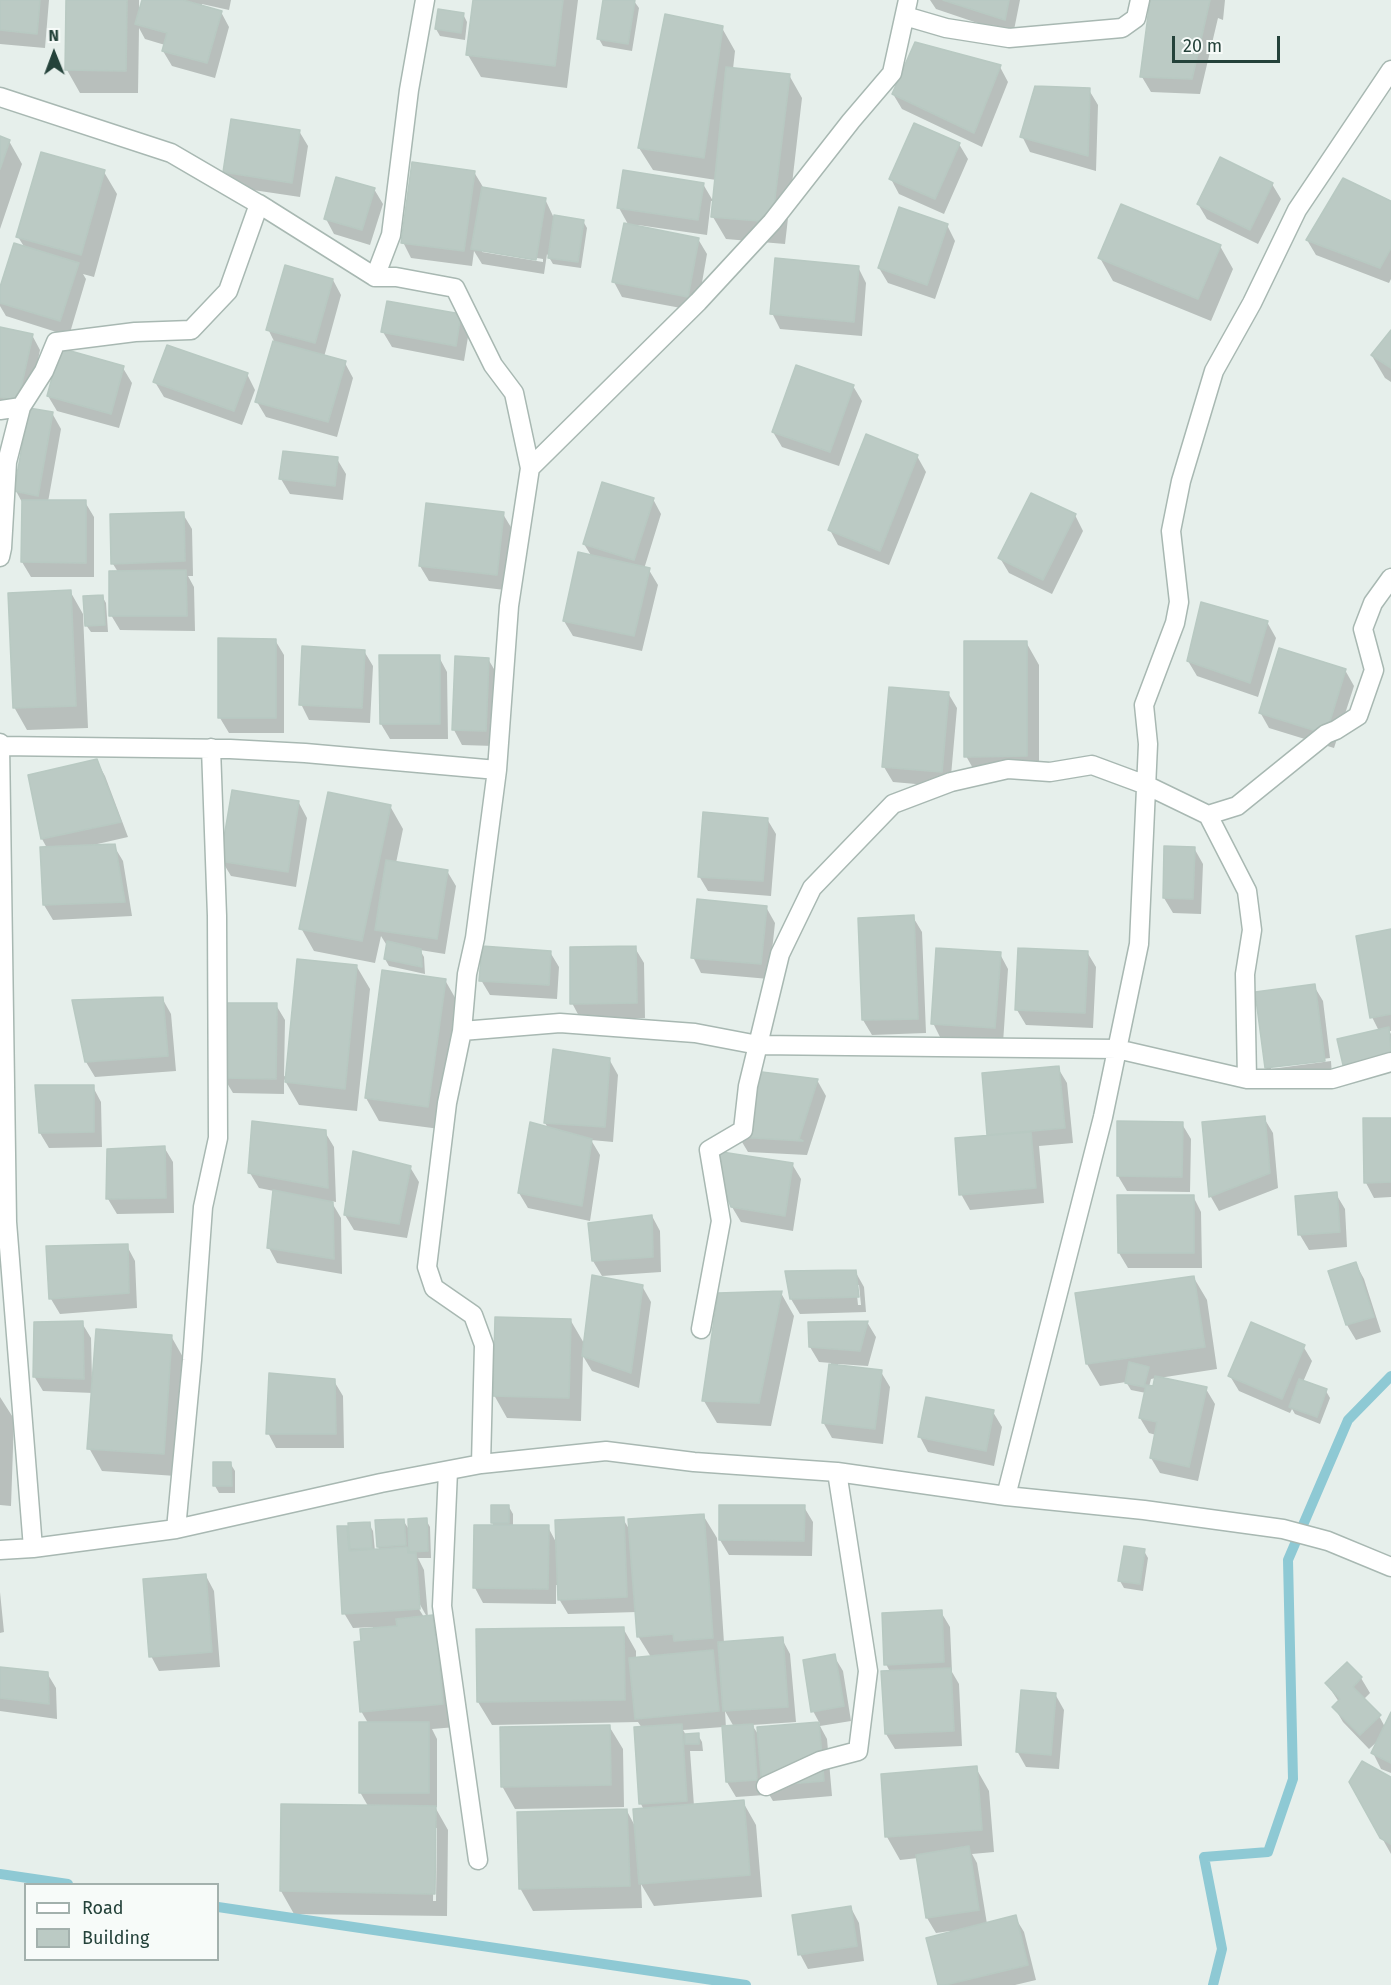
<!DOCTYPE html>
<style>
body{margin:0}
#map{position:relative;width:1391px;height:1985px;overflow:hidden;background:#e6efeb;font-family:"Fira Sans",sans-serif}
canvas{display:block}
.legend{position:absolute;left:24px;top:1883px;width:195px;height:78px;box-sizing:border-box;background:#f7fbf9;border:2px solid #a3b1ad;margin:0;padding:8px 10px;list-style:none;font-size:18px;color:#24423a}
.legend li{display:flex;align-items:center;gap:12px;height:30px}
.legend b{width:30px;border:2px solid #a3b1ad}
.north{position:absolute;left:24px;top:24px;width:60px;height:60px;-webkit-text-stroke:4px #f7fbf9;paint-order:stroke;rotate:359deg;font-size:16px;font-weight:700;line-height:24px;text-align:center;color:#24423a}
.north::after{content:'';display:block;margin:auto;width:21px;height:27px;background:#24423a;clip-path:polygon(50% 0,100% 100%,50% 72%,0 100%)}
.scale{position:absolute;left:1172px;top:36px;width:108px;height:27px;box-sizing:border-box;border:3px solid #24423a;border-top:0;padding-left:8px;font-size:18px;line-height:21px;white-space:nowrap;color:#24423a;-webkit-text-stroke:4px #f7fbf9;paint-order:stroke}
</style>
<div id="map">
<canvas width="1391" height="1985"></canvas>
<ul class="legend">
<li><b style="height:8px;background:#fff"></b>Road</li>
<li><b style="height:16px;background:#bbcac4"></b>Building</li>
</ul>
<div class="north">N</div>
<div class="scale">20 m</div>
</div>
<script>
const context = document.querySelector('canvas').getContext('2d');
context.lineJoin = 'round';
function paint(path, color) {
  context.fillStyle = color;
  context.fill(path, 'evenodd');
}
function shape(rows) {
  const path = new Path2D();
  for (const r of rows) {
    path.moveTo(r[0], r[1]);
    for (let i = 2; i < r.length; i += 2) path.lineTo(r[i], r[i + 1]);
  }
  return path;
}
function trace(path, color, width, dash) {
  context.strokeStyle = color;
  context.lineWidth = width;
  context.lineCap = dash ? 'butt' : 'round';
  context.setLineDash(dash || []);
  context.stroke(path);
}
const shadow = shape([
 [0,0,49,0,45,48,0,44],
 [67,0,139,0,139,10,143,0,231,0,229,10,202,4,202,7,221,12,229,27,215,78,172,66,163,51,165,45,145,39,139,28,138,93,80,93,67,70],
 [474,0,578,0,567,88,481,77,468,55],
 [605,0,634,1,639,8,632,51,603,46,599,39],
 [930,0,1020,0,1013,35,936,9],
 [1132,0,1225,0,1223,20,1218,18,1200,94,1151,92,1142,77,1151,4],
 [463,14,467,22,465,40,440,36,436,29],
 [722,28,735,51,733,69,789,75,802,98,785,244,726,239,713,217,716,180,653,170,639,148],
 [1000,67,1008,82,982,147,902,109,893,94],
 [1089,90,1098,105,1096,171,1030,152,1022,136],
 [299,131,308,146,300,197,233,187,224,172],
 [0,138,9,141,22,164,0,229],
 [959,144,968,159,944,214,899,194,891,179],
 [104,172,117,194,94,277,83,274,86,279,69,336,6,316,0,306,0,292,25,248,18,237],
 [474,172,483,187,545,199,553,216,583,221,587,228,581,268,553,264,547,254,544,274,482,264,474,251,472,266,411,258,403,242],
 [482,249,543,259,543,262,482,252],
 [703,184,713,201,711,201,707,235,638,225,638,227,698,239,707,254,697,311,622,297,614,282,629,226,619,208],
 [1272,184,1281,199,1258,244,1207,219,1198,204],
 [374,189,383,204,370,245,334,234,326,219],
 [1391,203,1391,279,1389,283,1316,255,1307,240],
 [947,225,955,241,935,299,888,283,879,268],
 [1220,246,1233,269,1211,321,1113,281,1100,258],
 [858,267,866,283,862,336,780,329,772,313],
 [333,280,341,295,324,357,345,363,353,378,337,437,266,417,257,402,274,341,268,329],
 [460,316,469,331,464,361,392,347,383,332],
 [0,328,32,335,40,350,28,410,52,413,61,429,48,502,85,502,94,517,94,577,31,577,22,562,23,504,16,491,29,416,0,409],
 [1391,332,1391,382,1385,378,1372,356],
 [123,368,132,383,119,428,57,411,48,396],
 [247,374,255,390,242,425,164,397,155,382],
 [853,386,862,401,839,466,782,447,773,432],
 [917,456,926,472,889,565,838,545,830,530],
 [337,459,346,474,343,500,290,494,281,479],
 [653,499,661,514,644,569,649,570,658,585,642,651,573,636,564,621,592,557,584,544],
 [183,514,192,529,193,576,188,576,194,587,195,631,120,630,111,615,118,572,113,564],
 [503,514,512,529,505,590,429,581,420,566],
 [1075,515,1083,531,1052,594,1009,573,1000,558],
 [70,591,83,614,88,728,27,730,14,707],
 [102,596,106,603,108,632,91,632,86,625],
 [1267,622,1276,638,1258,697,1197,676,1188,661],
 [275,640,284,655,284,733,229,733,220,718],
 [1026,642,1039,665,1039,779,979,779,966,756],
 [364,651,373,666,370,723,309,720,301,704],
 [439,657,447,672,448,739,390,739,381,724],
 [488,659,497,674,494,746,462,745,454,730],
 [1345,670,1354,686,1334,748,1269,728,1260,712],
 [948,693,957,708,950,787,893,782,884,767],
 [96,760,105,776,128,837,93,845,93,846,114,846,123,861,132,916,53,920,44,905,47,848,42,839,30,777],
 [299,803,307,818,296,887,231,876,222,861],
 [390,806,403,829,396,863,447,871,456,886,445,954,420,950,424,957,425,974,389,966,385,959,388,945,386,944,381,936,375,963,314,951,301,928],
 [767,819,776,834,771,896,708,891,699,876],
 [1166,847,1194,848,1203,864,1201,914,1173,913,1164,898],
 [766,907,775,923,769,979,701,973,693,957],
 [913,917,922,932,926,1033,872,1035,863,1020],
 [1391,931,1391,1031,1389,1031,1391,1034,1391,1062,1348,1072,1344,1065,1379,1031,1372,1017],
 [635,948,644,963,645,1018,580,1018,572,1003],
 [550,952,559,967,557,999,490,995,481,980],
 [1087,952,1096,967,1093,1028,1026,1025,1017,1010],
 [1000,954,1008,969,1003,1043,941,1039,933,1023],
 [357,967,370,989,357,1111,299,1105,284,1079,284,1094,233,1093,224,1078,276,1005,285,1020,284,1076,287,1077],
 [445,980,458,1003,440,1129,379,1121,366,1098],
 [1314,986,1323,1001,1330,1058,1271,1066,1271,1069,1331,1061,1332,1076,1275,1083,1266,1068],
 [162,998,171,1014,176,1071,95,1077,86,1062],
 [609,1059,618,1075,613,1142,591,1140,600,1155,590,1221,528,1208,519,1193,548,1128,545,1123],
 [1058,1068,1067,1083,1073,1143,1039,1146,1044,1203,970,1210,961,1194,989,1136,983,1075],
 [817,1080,826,1096,807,1155,748,1152,739,1137],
 [36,1086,93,1087,101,1102,102,1147,49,1148,40,1133],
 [1264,1118,1273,1133,1278,1188,1219,1211,1211,1197,1203,1124],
 [1391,1119,1391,1197,1374,1198,1366,1183],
 [1118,1123,1182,1124,1191,1139,1190,1192,1127,1191,1118,1176],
 [325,1132,334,1147,336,1202,331,1201,341,1218,342,1274,277,1263,269,1248,274,1191,259,1188,250,1173],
 [164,1147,173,1162,174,1213,117,1214,108,1199,108,1150],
 [792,1164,801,1179,793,1231,741,1222,732,1207],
 [410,1167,419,1182,407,1238,354,1230,345,1215],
 [1336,1194,1345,1209,1347,1247,1309,1250,1300,1235],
 [1193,1196,1201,1212,1202,1268,1128,1268,1119,1253],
 [652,1216,660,1231,661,1272,602,1276,593,1261],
 [127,1246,135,1261,137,1308,60,1314,51,1299,48,1248],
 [1356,1264,1364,1279,1381,1332,1356,1340,1347,1325,1330,1272],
 [855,1271,864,1287,866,1312,800,1314,791,1299],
 [856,1285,859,1285,861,1305,858,1305],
 [1194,1278,1207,1300,1217,1369,1159,1378,1206,1389,1215,1404,1198,1481,1160,1473,1151,1458,1156,1435,1149,1433,1140,1418,1146,1393,1131,1390,1126,1382,1100,1386,1087,1364],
 [1156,1378,1154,1388,1149,1387,1151,1379],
 [642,1286,651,1302,639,1388,592,1371,583,1356,581,1421,507,1418,494,1395,571,1321,585,1345],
 [781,1293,794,1316,771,1426,717,1423,704,1401],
 [867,1322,876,1337,868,1366,838,1364,838,1366,881,1372,890,1387,883,1444,832,1438,823,1422,831,1363,819,1362,810,1347],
 [82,1323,91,1338,92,1379,171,1336,184,1359,176,1476,102,1471,89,1448,93,1393,43,1391,34,1376],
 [1303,1346,1312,1361,1303,1382,1326,1391,1330,1398,1320,1424,1295,1414,1292,1409,1290,1413,1239,1391,1230,1376],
 [334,1381,343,1396,344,1448,276,1448,268,1433],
 [0,1397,14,1419,11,1506,0,1505],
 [993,1412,1002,1427,994,1466,928,1452,920,1437],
 [230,1463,235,1471,235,1493,219,1493,215,1486],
 [509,1507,513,1514,513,1527,548,1527,557,1544,623,1519,631,1532,703,1515,717,1538,724,1643,782,1639,790,1654,796,1722,752,1725,760,1737,759,1728,820,1724,813,1711,834,1656,843,1671,851,1721,820,1726,827,1739,832,1796,773,1801,764,1786,765,1795,736,1797,727,1782,723,1727,683,1730,686,1735,698,1735,702,1742,703,1751,690,1751,694,1806,743,1802,756,1825,762,1897,654,1906,641,1884,642,1908,533,1911,520,1888,627,1811,636,1828,644,1810,641,1804,642,1728,638,1722,492,1725,478,1702,477,1631,623,1628,636,1651,636,1659,651,1657,638,1636,637,1612,568,1614,559,1599,559,1585,556,1585,556,1604,483,1603,475,1588,475,1526,494,1527,492,1522],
 [725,1711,734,1727,726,1728],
 [804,1507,813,1522,812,1556,729,1555,720,1540],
 [403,1520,410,1531,426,1520,430,1527,431,1558,418,1558,424,1570,428,1617,433,1617,446,1639,456,1727,432,1729,437,1739,437,1807,435,1807,448,1830,447,1916,294,1914,281,1891,368,1806,360,1792,368,1723,361,1711,363,1643,373,1630,373,1627,353,1628,344,1613,347,1527,350,1534,369,1524,373,1531,375,1551,380,1550,378,1547],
 [418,1601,427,1617,424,1617,415,1603],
 [434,1828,437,1828,436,1901,433,1901],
 [1144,1551,1148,1558,1143,1591,1124,1588,1120,1581],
 [206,1576,214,1591,220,1667,159,1671,151,1656],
 [0,1592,4,1632,0,1633],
 [941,1612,950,1627,952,1672,959,1684,962,1746,895,1749,886,1734,890,1672,886,1664],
 [1347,1664,1361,1678,1370,1693,1363,1700,1379,1716,1385,1727,1391,1716,1391,1773,1381,1769,1373,1753,1379,1740,1369,1749,1343,1722,1334,1707,1339,1702,1327,1684],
 [0,1668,47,1673,56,1688,57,1719,0,1711],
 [1055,1694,1064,1710,1059,1769,1026,1767,1017,1751],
 [609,1726,623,1749,624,1807,515,1809,502,1786],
 [976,1768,989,1791,994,1852,972,1854,977,1863,987,1924,1015,1917,1024,1932,1036,1980,1015,1985,940,1985,950,1931,936,1933,927,1918,918,1858,900,1860,887,1837,882,1775],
 [1391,1779,1391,1854,1382,1838],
 [851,1908,859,1923,864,1961,808,1969,800,1954]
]);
const stream = shape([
 [0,1874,68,1884],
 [218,1907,746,1985],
 [1213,1985,1222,1949,1204,1857,1268,1852,1293,1779,1288,1560,1348,1420,1391,1376]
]);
const building = shape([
 [0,0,40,0,37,34,0,30,0,0],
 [66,0,127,0,126,71,65,70,66,0],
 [142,0,183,0,222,11,207,63,162,51,167,33,135,24,142,0],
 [473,0,563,0,555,66,466,55,473,0],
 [603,0,635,0,628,44,597,39,603,0],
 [943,0,1009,0,1005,20,943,0],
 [1150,0,1210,0,1192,79,1140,77,1150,0],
 [438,9,464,13,461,33,435,29,438,9],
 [665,14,723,26,704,158,638,148,665,14],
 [915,42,1001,65,974,133,892,94,915,42],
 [726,67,790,74,772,222,711,217,726,67],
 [1035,86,1090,88,1088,156,1020,137,1035,86],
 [231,119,300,130,292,183,223,172,231,119],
 [914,123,960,143,935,199,889,179,914,123],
 [0,136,10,140,0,169,0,136],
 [41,152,105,170,81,255,16,237,41,152],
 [1220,157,1273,183,1250,230,1197,204,1220,157],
 [412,162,475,171,464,251,401,243,412,162],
 [623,170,704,183,698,220,617,208,623,170],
 [336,177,375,188,362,230,324,219,336,177],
 [1343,178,1391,201,1391,248,1380,268,1306,240,1343,178],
 [482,187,546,198,536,260,471,249,482,187],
 [1121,204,1221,245,1198,299,1098,258,1121,204],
 [899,207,948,224,927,285,878,268,899,207],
 [554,215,584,220,578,262,548,258,554,215],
 [624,223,699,238,688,297,612,282,624,223],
 [14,243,79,263,60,321,0,303,0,287,14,243],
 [775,258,859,266,854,322,770,314,775,258],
 [285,265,333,279,315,343,266,330,285,265],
 [387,301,461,314,456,346,381,332,387,301],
 [0,327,33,334,18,401,0,397,0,327],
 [1391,330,1391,368,1371,355,1391,330],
 [273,341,346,361,328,422,255,402,273,341],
 [167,345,248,373,234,411,153,382,167,345],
 [60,348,124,366,111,414,47,396,60,348],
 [796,365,854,385,830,452,772,432,796,365],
 [29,408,53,412,38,496,14,491,29,408],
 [866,434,918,455,880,551,828,530,866,434],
 [283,451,338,457,335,486,279,479,283,451],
 [602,482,654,498,634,560,583,544,602,482],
 [1031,493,1076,514,1043,580,998,558,1031,493],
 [22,500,86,500,86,563,21,562,22,500],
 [426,503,504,512,497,575,419,566,426,503],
 [184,512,185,561,111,564,110,514,184,512],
 [578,552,650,568,634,636,563,621,578,552],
 [186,570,187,616,109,616,109,571,186,570],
 [71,590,76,706,13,708,8,593,71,590],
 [103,595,105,625,85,626,83,596,103,595],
 [1201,602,1268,621,1250,683,1187,661,1201,602],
 [218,638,276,639,276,718,218,718,218,638],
 [964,641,1027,641,1027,756,964,757,964,641],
 [302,646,365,650,362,708,299,705,302,646],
 [1279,648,1346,669,1326,734,1259,713,1279,648],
 [379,655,440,655,440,724,380,724,379,655],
 [455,656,489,658,486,731,452,730,455,656],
 [889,687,949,692,942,772,882,767,889,687],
 [97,759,121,822,41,839,28,775,97,759],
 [232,790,299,801,288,872,220,861,232,790],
 [328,792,391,805,362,941,299,929,328,792],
 [703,812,768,818,763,881,698,877,703,812],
 [115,844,125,902,43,905,40,847,115,844],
 [1164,846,1195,847,1193,899,1163,898,1164,846],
 [386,860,448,870,437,939,375,930,386,860],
 [697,899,767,906,761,964,691,958,697,899],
 [914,915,918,1019,862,1020,858,918,914,915],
 [1391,929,1391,1014,1370,1018,1356,936,1391,929],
 [387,941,421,949,422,967,384,959,387,941],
 [482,946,551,951,549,985,479,981,482,946],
 [636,946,637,1003,570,1004,570,947,636,946],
 [936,948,1001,952,995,1028,931,1024,936,948],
 [1018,948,1088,951,1085,1013,1015,1010,1018,948],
 [297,959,357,965,345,1089,285,1082,297,959],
 [382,970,446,979,428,1107,365,1098,382,970],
 [1315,984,1325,1061,1265,1068,1255,992,1315,984],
 [163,997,168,1056,85,1062,72,1000,163,997],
 [223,1003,277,1003,276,1079,222,1078,223,1003],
 [1389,1027,1391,1054,1343,1065,1337,1039,1389,1027],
 [553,1049,610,1058,605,1127,544,1123,553,1049],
 [1059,1066,1065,1128,987,1135,982,1073,1059,1066],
 [746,1070,818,1079,799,1139,803,1141,738,1137,746,1070],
 [35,1085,94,1085,94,1132,39,1133,35,1085],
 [1265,1116,1270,1173,1209,1197,1202,1122,1265,1116],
 [1363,1118,1391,1118,1391,1182,1364,1183,1363,1118],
 [252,1121,326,1130,328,1188,248,1173,252,1121],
 [1117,1121,1183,1122,1182,1177,1117,1176,1117,1121],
 [530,1122,592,1139,582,1206,518,1193,530,1122],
 [1031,1132,1036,1188,959,1195,955,1138,1031,1132],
 [165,1146,166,1198,106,1199,107,1149,165,1146],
 [709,1150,793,1163,785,1216,731,1207,709,1150],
 [353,1151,411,1166,399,1224,344,1215,353,1151],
 [273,1190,333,1202,334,1259,267,1248,273,1190],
 [1337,1192,1340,1232,1298,1235,1295,1196,1337,1192],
 [1117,1195,1194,1195,1194,1253,1118,1253,1117,1195],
 [652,1215,653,1257,592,1261,588,1223,652,1215],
 [128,1244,129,1293,49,1299,46,1246,128,1244],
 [1356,1262,1374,1317,1346,1325,1328,1271,1356,1262],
 [856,1270,859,1297,790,1299,785,1271,856,1270],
 [592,1275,643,1285,631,1373,582,1356,592,1275],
 [1194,1276,1205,1347,1086,1364,1075,1293,1194,1276],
 [782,1291,759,1403,702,1401,718,1293,782,1291],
 [495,1317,571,1319,569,1398,493,1396,495,1317],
 [83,1321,84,1379,33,1377,34,1322,83,1321],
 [868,1321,860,1351,809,1347,808,1322,868,1321],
 [1251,1322,1305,1345,1282,1399,1228,1376,1251,1322],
 [96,1329,172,1335,164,1454,87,1449,96,1329],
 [1129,1362,1149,1367,1144,1387,1125,1383,1129,1362],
 [829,1364,882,1370,875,1429,822,1423,829,1364],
 [269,1373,335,1379,336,1434,266,1434,269,1373],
 [1155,1376,1207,1387,1189,1467,1150,1458,1157,1422,1139,1418,1146,1385,1153,1386,1155,1376],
 [1299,1379,1327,1389,1317,1417,1289,1407,1299,1379],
 [926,1397,994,1410,986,1451,918,1437,926,1397],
 [213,1462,231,1462,232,1486,213,1486,213,1462],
 [491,1505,509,1505,509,1523,491,1523,491,1505],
 [719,1505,805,1505,804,1541,719,1540,719,1505],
 [704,1514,713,1638,674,1641,673,1634,637,1637,628,1519,704,1514],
 [624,1517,627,1597,558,1600,555,1520,624,1517],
 [427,1518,428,1551,409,1552,408,1519,427,1518],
 [404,1519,406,1545,377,1547,375,1520,404,1519],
 [370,1522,372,1548,350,1549,348,1523,370,1522],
 [474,1525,549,1525,548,1589,473,1588,474,1525],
 [337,1526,347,1526,349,1551,407,1547,408,1553,416,1553,420,1609,342,1614,337,1526],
 [1124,1546,1145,1549,1140,1584,1118,1581,1124,1546],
 [206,1574,212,1652,149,1657,143,1579,206,1574],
 [942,1610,944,1662,884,1665,882,1613,942,1610],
 [433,1615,435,1635,437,1635,443,1704,360,1712,354,1642,361,1641,360,1629,397,1626,396,1619,433,1615],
 [624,1627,625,1700,477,1702,476,1629,624,1627],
 [783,1637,788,1707,723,1711,718,1642,783,1637],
 [713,1650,719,1711,635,1719,629,1658,713,1650],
 [835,1654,844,1706,811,1712,803,1660,835,1654],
 [1347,1662,1362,1677,1353,1687,1381,1715,1360,1735,1332,1707,1340,1699,1325,1683,1347,1662],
 [0,1667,48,1672,49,1704,0,1698,0,1667],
 [951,1668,954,1731,885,1734,881,1671,951,1668],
 [1021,1690,1056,1693,1051,1755,1016,1752,1021,1690],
 [1391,1712,1391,1763,1371,1753,1391,1712],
 [359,1722,429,1722,429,1793,359,1793,359,1722],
 [819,1722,824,1781,762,1786,757,1727,819,1722],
 [682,1724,687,1801,639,1804,634,1727,682,1724],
 [753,1724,757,1780,726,1782,722,1726,753,1724],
 [610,1725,611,1785,501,1787,500,1727,610,1725],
 [699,1733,699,1744,685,1744,685,1734,699,1733],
 [1362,1761,1391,1777,1391,1844,1380,1838,1349,1782,1362,1761],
 [977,1766,982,1830,885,1837,881,1774,977,1766],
 [744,1800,750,1875,639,1884,633,1809,744,1800],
 [281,1804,436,1806,435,1894,280,1891,281,1804],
 [627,1809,630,1886,519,1889,517,1812,627,1809],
 [969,1846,979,1910,926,1918,916,1855,969,1846],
 [851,1906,857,1946,798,1955,792,1915,851,1906],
 [1016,1915,1028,1965,945,1985,938,1985,926,1938,1016,1915]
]);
const street = shape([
 [905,16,946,28,1009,38,1122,28,1136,18,1140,0],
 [0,97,171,153,267,209],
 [375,277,391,235,409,90,425,0],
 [0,410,21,407,44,371,56,342,135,332,191,330,228,291,259,204,375,277,396,277,455,288,493,365,514,393,530,468,509,606,497,770,475,938,467,974,462,1031,447,1103,427,1267,434,1288,473,1315,484,1345,481,1464],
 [530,468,698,302,772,222,851,121,892,73,908,0],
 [0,557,2,548,7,462,21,407],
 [0,743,7,1222,33,1548],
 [0,746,230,749,305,753,497,770],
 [1208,815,1247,891,1252,930,1245,974,1247,1079],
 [462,1031,560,1023,695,1033,758,1045,1117,1049,1247,1079,1332,1079,1391,1062],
 [701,1329,721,1221,709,1150,743,1130,748,1086,780,954,812,888,893,804,951,782,1008,769,1050,772,1092,765,1146,785,1208,815,1237,806,1326,734,1336,730,1358,716,1374,670,1363,629,1373,603,1391,578],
 [448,1471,442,1606,478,1860],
 [1006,1496,1103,1117,1139,944,1148,744,1144,705,1175,623,1179,602,1171,531,1181,481,1214,371,1252,303,1297,210,1391,70],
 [176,1529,192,1360,203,1207,218,1138,217,916,211,748],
 [0,1550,33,1548,176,1529,381,1483,481,1464,606,1451,694,1462,837,1472,1006,1496,1144,1510,1283,1529,1328,1541,1391,1567],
 [766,1786,820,1761,858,1751,868,1671,837,1472]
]);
paint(shadow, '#0003');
trace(stream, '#8ec9d4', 10);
paint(building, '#bbcac4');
trace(building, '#b8c9c2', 1.5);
trace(street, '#a8b8b2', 21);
trace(street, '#fff', 18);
</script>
